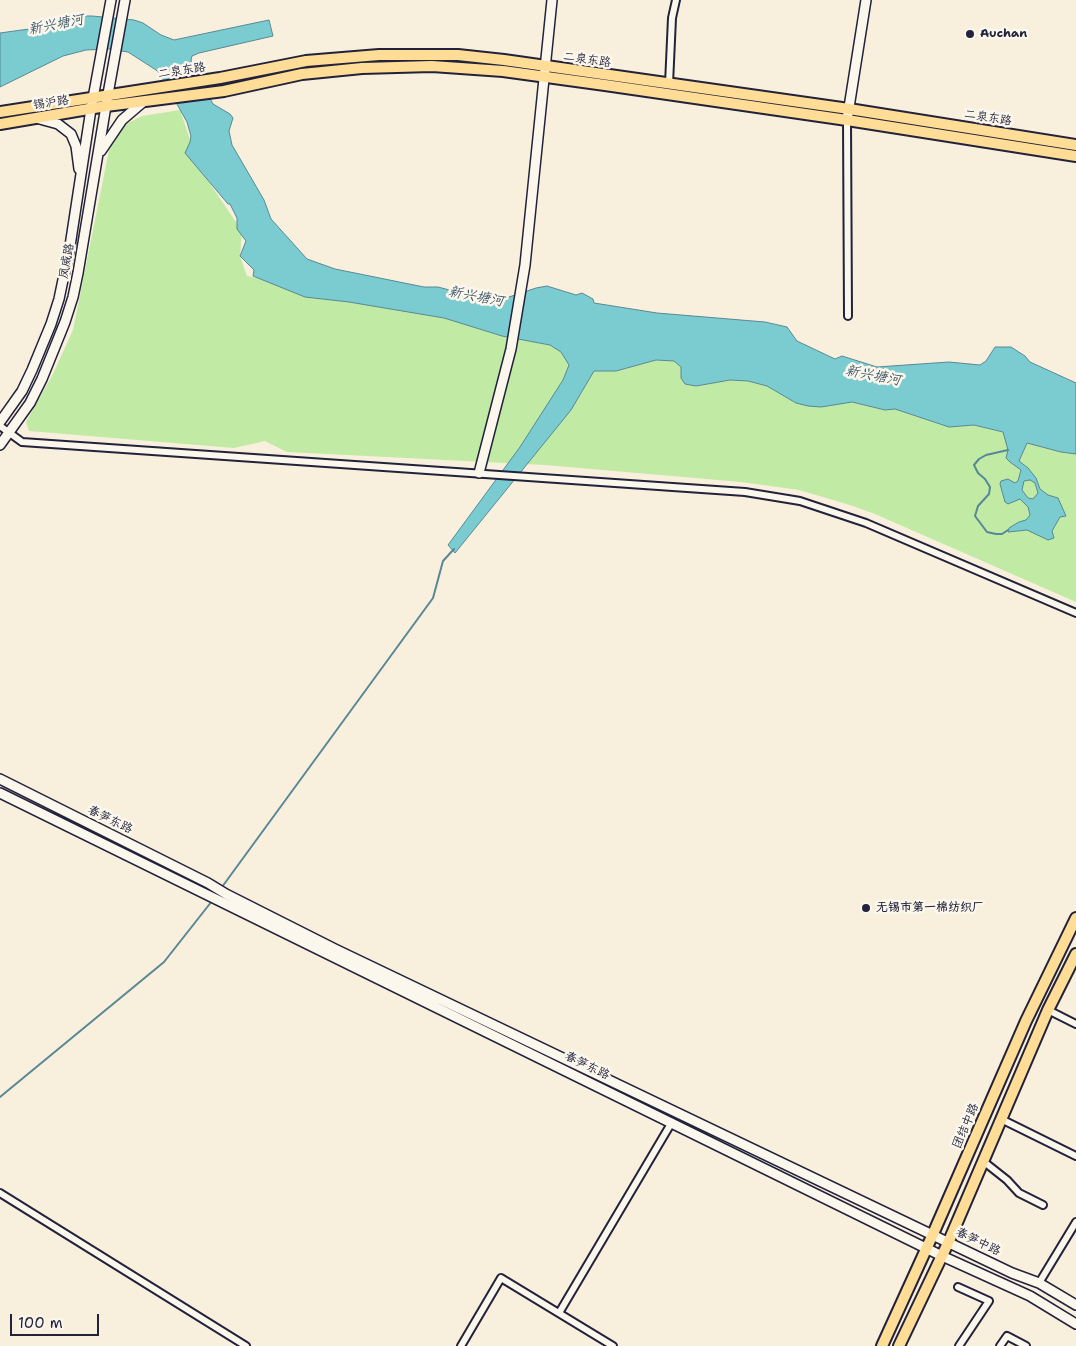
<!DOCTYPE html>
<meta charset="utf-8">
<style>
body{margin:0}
#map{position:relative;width:1076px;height:1346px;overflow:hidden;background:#f9efdd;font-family:"Shantell Sans",sans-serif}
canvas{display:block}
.scale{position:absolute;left:10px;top:1314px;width:89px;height:22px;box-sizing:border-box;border:2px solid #22223b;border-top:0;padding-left:6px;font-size:15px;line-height:18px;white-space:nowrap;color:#22223b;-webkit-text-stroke:4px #fbf7ec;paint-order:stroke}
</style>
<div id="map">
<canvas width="1076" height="1346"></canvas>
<div class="scale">100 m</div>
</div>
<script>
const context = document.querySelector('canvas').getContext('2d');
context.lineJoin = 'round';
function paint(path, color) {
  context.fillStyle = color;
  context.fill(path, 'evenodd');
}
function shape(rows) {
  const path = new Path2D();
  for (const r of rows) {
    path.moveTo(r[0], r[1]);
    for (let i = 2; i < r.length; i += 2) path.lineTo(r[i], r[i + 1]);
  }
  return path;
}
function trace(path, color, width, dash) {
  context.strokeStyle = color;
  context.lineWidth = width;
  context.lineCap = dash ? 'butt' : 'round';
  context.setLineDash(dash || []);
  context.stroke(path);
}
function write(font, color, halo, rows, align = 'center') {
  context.font = font + ' "Shantell Sans","LXGW WenKai TC",sans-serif';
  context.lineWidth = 5;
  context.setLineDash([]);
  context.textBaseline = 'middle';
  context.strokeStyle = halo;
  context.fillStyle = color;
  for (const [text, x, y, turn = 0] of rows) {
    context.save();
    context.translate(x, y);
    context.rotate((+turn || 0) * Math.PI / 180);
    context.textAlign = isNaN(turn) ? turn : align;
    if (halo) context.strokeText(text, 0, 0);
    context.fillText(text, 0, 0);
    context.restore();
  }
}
const green = shape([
 [180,110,200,169,242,231,240,256,247,276,444,318,502,336,550,345,561,351,569,365,616,371,656,360,674,361,681,367,681,378,685,384,696,386,730,380,748,381,767,386,796,403,839,403,852,402,885,410,895,409,949,427,974,425,1076,450,1076,602,875,514,850,505,799,490,741,482,545,465,287,452,265,441,234,448,29,431,26,422,53,374,73,330,110,145,120,130,128,123,142,116]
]);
const water = shape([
 [81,16,92,16,134,20,143,23,161,35,174,40,269,20,273,36,199,53,192,56,191,60,193,67,213,104,230,114,233,118,229,131,232,145,264,200,271,219,307,259,335,269,424,287,438,287,468,295,503,299,536,288,547,286,576,295,582,293,593,299,594,303,657,313,765,322,787,327,797,341,835,359,842,356,877,367,949,362,980,365,986,361,995,347,1011,347,1025,356,1030,362,1076,383,1076,454,1061,452,1027,443,1019,461,1028,468,1036,478,1040,489,1048,495,1058,498,1066,516,1060,517,1052,531,1054,538,1048,540,1027,530,1008,532,1009,528,1019,522,1026,520,1030,515,1028,507,1020,499,1008,504,1005,502,1000,484,1001,481,1008,479,1015,483,1018,481,1021,470,1010,462,1006,458,1008,450,1003,432,974,425,949,427,895,409,885,410,852,402,821,407,808,406,796,403,767,386,748,381,730,380,696,386,685,384,681,378,681,367,674,361,656,360,616,371,594,371,571,410,455,553,448,545,520,447,563,380,569,365,561,352,550,345,502,336,444,318,349,302,305,297,253,276,254,270,240,256,246,241,237,229,237,218,230,204,228,204,185,153,190,142,191,136,187,122,160,74,156,70,128,52,109,49,86,50,63,56,0,87,0,33,36,28,81,16],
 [1030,480,1035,483,1038,493,1033,499,1028,498,1022,490,1024,481,1030,480]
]);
const stream = shape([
 [1008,450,986,455,979,459,974,465,978,473,985,479,990,487,989,494,978,506,975,516,987,532,996,534,1002,534,1008,530],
 [222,887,433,598,443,561,454,549],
 [0,1097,164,962,212,901]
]);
const minor = shape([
 [669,84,672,18,676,0],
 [847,120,848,316],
 [0,426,22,442,745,492,800,501,866,523,1076,613],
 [1048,1010,1076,1024],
 [1001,1119,1076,1156],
 [983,1161,1007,1180,1019,1193,1043,1205],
 [0,1193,246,1346],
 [1039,1283,1076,1222],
 [958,1287,989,1301,959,1346],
 [559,1313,672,1122],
 [461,1346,501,1278,613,1346],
 [1000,1346,1007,1336,1026,1346]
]);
const tertiary = shape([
 [847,120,866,0],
 [479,473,511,349,525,265,552,0]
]);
const secondary = shape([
 [36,118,58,124,71,134,76,146,79,169],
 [101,151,122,120,143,102],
 [0,422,22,391,32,370,51,324,59,299,70,246,91,109,111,0],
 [0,445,30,403,42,379,65,322,73,297,78,273,108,94,125,0],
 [0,779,208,883,226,894,335,949,1012,1273,1039,1283,1076,1305],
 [0,793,942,1256,1030,1296,1076,1324]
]);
const primary = shape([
 [0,112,220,78,306,61,379,55,458,55,504,60,849,109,1076,145],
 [0,124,106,106,224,91,302,74,362,68,432,66,503,71,605,85,847,120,1076,156],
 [882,1346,933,1234,1026,1021,1076,918],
 [899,1346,949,1241,1048,1010,1076,954]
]);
const markers = [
 [970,34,5,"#22223b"],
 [866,908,5,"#22223b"]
];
const poiNames = [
 ["Auchan",980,34],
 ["无锡市第一棉纺织厂",876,908]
];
const streetNames = [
 ["二泉东路",587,60,8],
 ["二泉东路",182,71,-9],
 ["锡沪路",51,103,-9],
 ["二泉东路",988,118,9],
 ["凤威路",67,261,-80],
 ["春笋东路",110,820,26],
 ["春笋东路",587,1066,26],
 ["团结中路",966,1126,-67],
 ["春笋中路",978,1242,26]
];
const waterNames = [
 ["新兴塘河",56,25,-11],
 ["新兴塘河",476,297,11],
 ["新兴塘河",873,376,11]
];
paint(green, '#c1eaa5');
paint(water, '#7bccd1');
trace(water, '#578895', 1);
trace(stream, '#578895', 2);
trace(minor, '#22223b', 10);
trace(tertiary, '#22223b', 12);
trace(secondary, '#22223b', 12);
trace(primary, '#22223b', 14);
trace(minor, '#fbf7ec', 6);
trace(tertiary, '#fbf7ec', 9);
trace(secondary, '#fbf7ec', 9);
trace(primary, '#ffdd96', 10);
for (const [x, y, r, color] of markers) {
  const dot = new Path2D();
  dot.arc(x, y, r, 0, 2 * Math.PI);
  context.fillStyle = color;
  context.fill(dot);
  trace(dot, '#fbf7ec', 2);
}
write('bold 12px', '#22223b', '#fbf7ec', poiNames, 'left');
write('12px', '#22223b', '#fbf7ec', streetNames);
write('italic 14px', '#3d5568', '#fbf7ec', waterNames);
</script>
